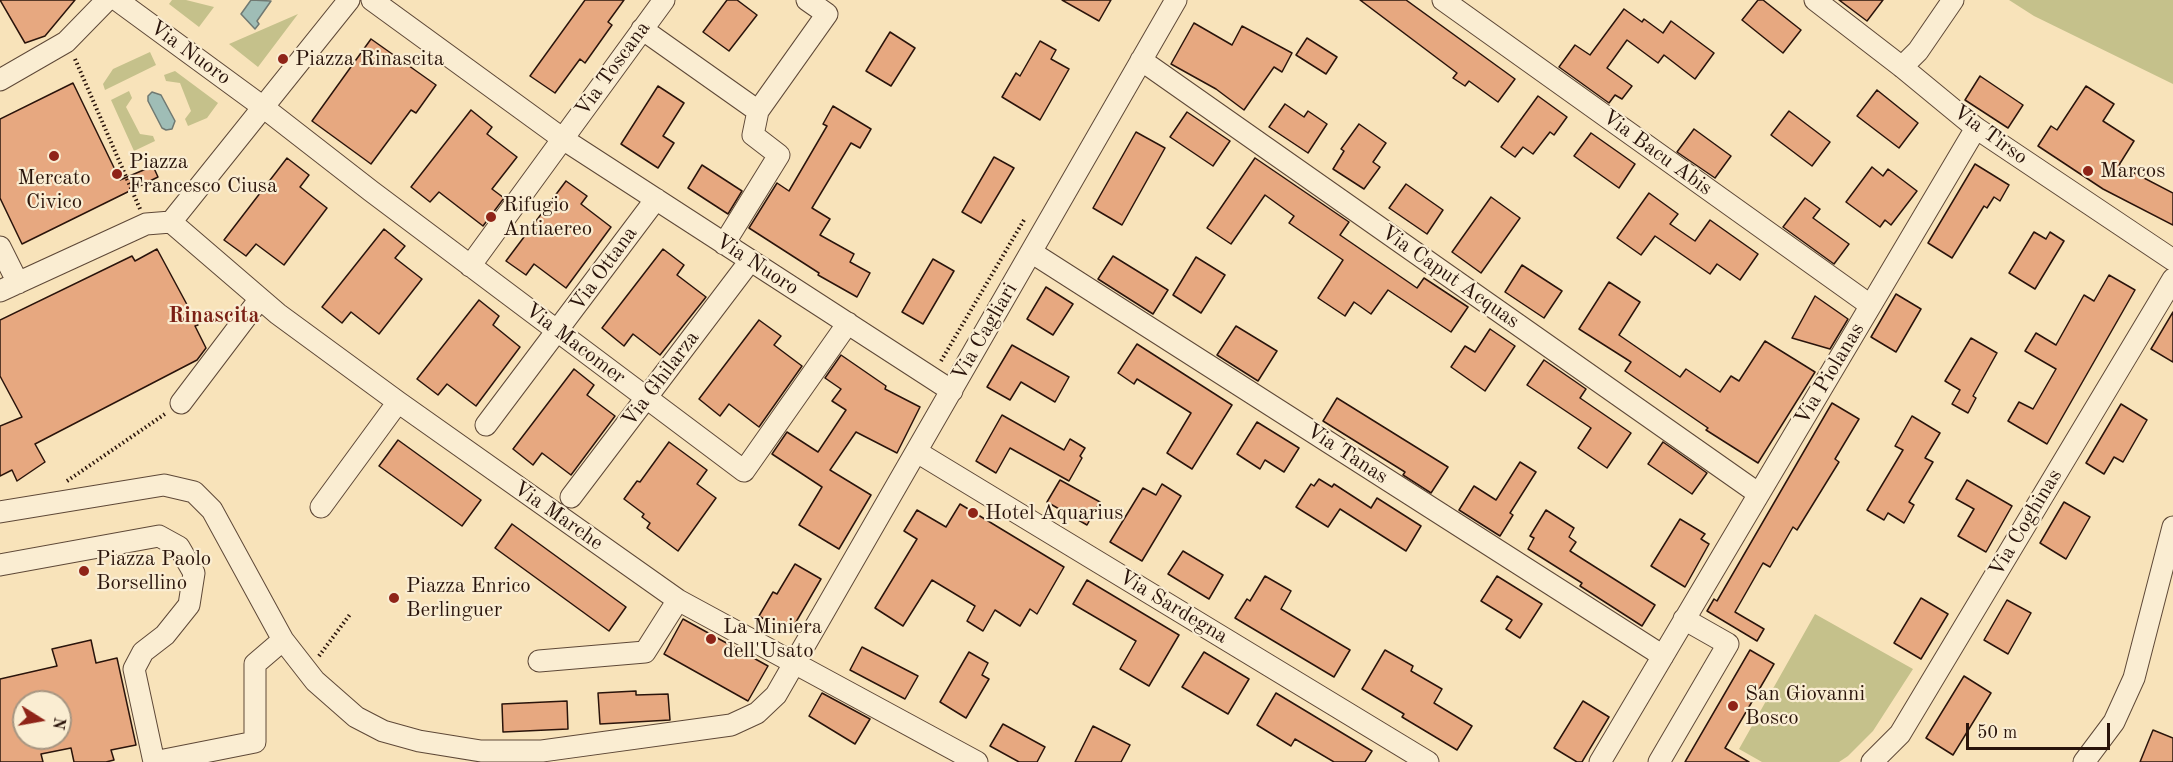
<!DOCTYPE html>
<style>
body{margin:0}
#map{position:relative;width:2173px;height:762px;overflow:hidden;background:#f8e3ba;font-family:"Old Standard TT",serif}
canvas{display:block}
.north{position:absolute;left:12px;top:690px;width:60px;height:60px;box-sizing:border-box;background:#faedd2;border:2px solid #a79682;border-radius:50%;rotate:101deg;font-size:16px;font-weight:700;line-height:24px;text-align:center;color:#2a140b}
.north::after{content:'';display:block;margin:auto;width:21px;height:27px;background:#8f2418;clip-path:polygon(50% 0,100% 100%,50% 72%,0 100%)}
.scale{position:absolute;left:1966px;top:723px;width:144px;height:27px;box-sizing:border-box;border:3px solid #2a140b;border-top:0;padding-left:8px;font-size:18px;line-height:21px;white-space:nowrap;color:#2a140b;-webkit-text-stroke:4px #faedd2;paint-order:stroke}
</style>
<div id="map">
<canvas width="2173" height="762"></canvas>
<div class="north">N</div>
<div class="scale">50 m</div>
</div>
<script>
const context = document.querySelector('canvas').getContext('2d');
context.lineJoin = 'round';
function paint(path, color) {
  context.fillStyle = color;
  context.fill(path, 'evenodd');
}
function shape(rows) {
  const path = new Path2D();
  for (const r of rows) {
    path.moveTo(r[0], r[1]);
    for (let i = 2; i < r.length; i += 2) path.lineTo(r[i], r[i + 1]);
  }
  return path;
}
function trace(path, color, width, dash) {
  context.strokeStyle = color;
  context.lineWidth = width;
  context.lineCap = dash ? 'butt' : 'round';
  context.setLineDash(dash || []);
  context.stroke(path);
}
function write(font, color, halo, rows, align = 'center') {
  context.font = font + ' "Old Standard TT",serif';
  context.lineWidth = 4.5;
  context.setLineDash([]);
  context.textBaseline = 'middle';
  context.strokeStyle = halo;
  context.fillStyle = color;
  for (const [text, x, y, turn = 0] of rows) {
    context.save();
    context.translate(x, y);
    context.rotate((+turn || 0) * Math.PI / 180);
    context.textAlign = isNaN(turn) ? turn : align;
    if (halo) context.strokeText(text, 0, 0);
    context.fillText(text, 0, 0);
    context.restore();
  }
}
const green = shape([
 [172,0,186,0,214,7,199,27,169,4],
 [2009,0,2173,0,2173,84,2034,16],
 [298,14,258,67,229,44],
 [150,52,156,65,105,90,103,84,113,69],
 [175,71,218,103,207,118,188,126,185,119,191,111,180,83,166,81,164,75],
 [129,91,132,98,126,107,140,134,153,136,155,141,134,151,111,100],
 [1815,614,1913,669,1873,731,1848,756,1839,762,1762,762,1739,749]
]);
const water = shape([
 [251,0,271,1,257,21,259,24,255,29,241,14,251,0],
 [152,92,161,95,175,121,172,129,166,130,162,128,148,101,148,96,152,92]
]);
const building = shape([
 [0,0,75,0,45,36,25,43,0,0],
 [585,0,624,0,608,22,612,25,585,63,580,59,555,93,530,76,585,0],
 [727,0,737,0,757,15,729,51,703,32,727,0],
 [1062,0,1111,0,1099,21,1062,0],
 [1360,0,1406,0,1515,79,1498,102,1469,81,1465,86,1453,78,1457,73,1360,0],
 [1758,0,1763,0,1801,30,1783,53,1742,20,1758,0],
 [1839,0,1883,0,1867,21,1839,0],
 [1624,9,1642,22,1644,19,1663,33,1671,21,1714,53,1695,79,1664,55,1658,63,1627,40,1607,68,1632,86,1622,99,1615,95,1609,103,1559,67,1575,45,1590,55,1624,9],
 [1194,23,1232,45,1242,26,1292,53,1282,72,1274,67,1244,110,1216,89,1171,64,1194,23],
 [890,32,915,48,891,86,866,71,890,32],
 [1307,38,1337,57,1326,74,1296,55,1307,38],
 [371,39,436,85,416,113,411,110,371,164,312,121,371,39],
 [1040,41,1056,50,1051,59,1069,69,1040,120,1002,97,1016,73,1020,76,1040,41],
 [1980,76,2023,105,2008,128,1965,100,1980,76],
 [73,83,120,180,153,166,158,177,22,244,0,198,0,119,73,83],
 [658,86,684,103,663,136,674,143,658,168,621,144,658,86],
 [2086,86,2114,104,2103,121,2134,141,2119,165,2173,193,2173,225,2103,189,2038,146,2051,126,2057,130,2086,86],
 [1877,90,1918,123,1899,148,1857,116,1877,90],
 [1538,96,1567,117,1554,135,1550,132,1533,154,1523,147,1515,157,1501,147,1538,96],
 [1285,104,1304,117,1308,111,1327,124,1308,153,1269,127,1285,104],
 [833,106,871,129,860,148,851,143,812,208,830,219,820,235,854,254,850,262,870,273,857,297,818,275,819,273,749,228,777,183,789,191,827,126,823,124,833,106],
 [471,110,492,127,487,134,517,157,492,189,504,198,483,226,439,192,430,202,411,187,471,110],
 [1789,111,1830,142,1812,166,1771,135,1789,111],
 [1187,112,1230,141,1213,166,1170,137,1187,112],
 [1359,124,1386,143,1373,162,1380,167,1364,189,1333,169,1344,151,1341,149,1359,124],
 [1694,129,1731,156,1715,178,1677,152,1694,129],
 [1136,132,1165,148,1122,225,1093,208,1136,132],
 [1591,133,1635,164,1619,188,1574,156,1591,133],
 [994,157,1014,168,981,223,962,212,994,157],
 [287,158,309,175,300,187,327,208,284,265,256,244,246,256,224,240,287,158],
 [1255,158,1349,222,1340,235,1417,288,1424,278,1468,307,1451,332,1388,290,1371,314,1354,302,1345,316,1318,298,1343,260,1289,223,1294,216,1265,195,1231,244,1207,228,1255,158],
 [1975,164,2009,185,2000,201,1994,197,1987,208,1984,206,1952,258,1928,243,1975,164],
 [702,165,742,191,728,214,688,188,702,165],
 [1872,167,1883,176,1888,169,1917,191,1891,225,1885,220,1880,227,1846,202,1872,167],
 [566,181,587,196,581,204,611,227,566,288,534,264,526,275,506,261,566,181],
 [1406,184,1443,210,1427,234,1389,208,1406,184],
 [1649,193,1678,214,1670,224,1695,241,1710,220,1758,254,1740,280,1717,264,1710,274,1655,236,1641,255,1617,238,1649,193],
 [1491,197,1520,218,1481,273,1452,252,1491,197],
 [1805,198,1820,209,1813,218,1849,244,1834,264,1783,227,1805,198],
 [384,229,405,246,395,258,422,279,379,334,351,312,342,323,322,307,384,229],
 [2034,232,2046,239,2050,232,2064,241,2035,289,2009,273,2034,232],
 [157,249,198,325,195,326,206,348,197,360,35,444,45,462,17,481,12,470,0,476,0,426,22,417,0,376,0,320,132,256,135,261,157,249],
 [663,249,684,265,677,275,706,297,660,355,633,334,624,346,602,328,663,249],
 [1113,256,1168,290,1153,314,1098,279,1113,256],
 [1196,257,1225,275,1201,313,1173,295,1196,257],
 [933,259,954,271,923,324,902,312,933,259],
 [1522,265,1562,291,1544,318,1505,292,1522,265],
 [2109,275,2135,290,2047,444,2008,421,2019,402,2033,409,2056,369,2025,351,2036,333,2056,345,2084,295,2094,301,2109,275],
 [1609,282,1640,302,1619,335,1680,377,1686,369,1720,392,1731,376,1739,381,1765,341,1815,372,1758,463,1706,430,1708,428,1625,371,1631,362,1579,329,1609,282],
 [1046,287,1073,304,1053,335,1027,319,1046,287],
 [1896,294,1921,309,1896,352,1871,337,1896,294],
 [1815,296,1848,319,1830,349,1792,338,1815,296],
 [479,300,499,316,493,325,520,347,476,406,447,384,438,395,417,379,479,300],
 [2173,312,2173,362,2151,349,2173,312],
 [759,320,781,336,774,345,802,366,759,427,729,404,720,416,699,399,759,320],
 [1236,326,1277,351,1258,381,1217,355,1236,326],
 [1490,329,1515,346,1485,391,1451,367,1465,346,1475,352,1490,329],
 [1971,338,1997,353,1973,396,1976,398,1968,413,1952,404,1960,390,1945,381,1971,338],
 [1137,344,1232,405,1192,469,1167,453,1191,413,1137,379,1134,384,1118,373,1137,344],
 [1012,345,1069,377,1055,402,1021,382,1010,400,987,387,1012,345],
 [841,355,886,386,885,389,920,407,897,453,856,432,830,470,871,495,839,549,799,525,822,487,772,454,787,432,818,452,846,410,832,401,841,389,825,378,841,355],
 [1544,360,1586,389,1580,398,1631,433,1607,468,1578,448,1591,428,1527,385,1544,360],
 [574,369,594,385,587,395,615,416,571,475,542,453,533,465,513,449,574,369],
 [1337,398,1448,467,1431,493,1403,475,1405,472,1323,421,1337,398],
 [1832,403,1859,419,1835,459,1839,462,1797,530,1793,527,1770,567,1763,563,1735,612,1764,629,1757,641,1707,611,1714,599,1717,601,1832,403],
 [2121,404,2147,420,2123,462,2114,457,2104,474,2086,463,2121,404],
 [1002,415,1064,450,1070,439,1085,448,1080,456,1082,458,1069,481,1010,448,996,473,976,461,1002,415],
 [1912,416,1940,433,1925,458,1933,462,1909,502,1914,505,1904,523,1888,513,1884,520,1867,510,1903,450,1895,446,1912,416],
 [1257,422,1299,448,1284,472,1265,460,1260,469,1237,454,1257,422],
 [398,440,481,500,462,526,379,466,398,440],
 [669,442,707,470,697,484,716,498,678,551,647,528,650,523,642,517,644,514,624,499,637,481,640,482,669,442],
 [1663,442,1707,473,1692,494,1648,464,1663,442],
 [1520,462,1536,472,1510,513,1513,515,1500,536,1459,510,1474,486,1496,500,1520,462],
 [1319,479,1332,487,1334,484,1371,508,1377,498,1421,526,1406,551,1340,509,1328,527,1296,507,1311,484,1314,486,1319,479],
 [1060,480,1100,502,1087,525,1047,502,1060,480],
 [1967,480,2012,506,1986,552,1958,536,1974,509,1956,499,1967,480],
 [1162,484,1181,496,1142,561,1110,542,1143,488,1156,495,1162,484],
 [2064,502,2090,517,2066,559,2040,543,2064,502],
 [960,504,1064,567,1037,614,1030,609,1020,626,995,610,983,631,967,621,975,606,932,580,903,626,875,608,917,539,904,531,917,510,946,527,960,504],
 [1546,510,1574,528,1569,537,1576,542,1570,551,1655,605,1642,626,1580,586,1582,583,1528,549,1534,538,1530,536,1546,510],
 [1680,519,1705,534,1701,539,1709,544,1685,587,1651,566,1680,519],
 [512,524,626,607,609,631,495,548,512,524],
 [1183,551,1223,575,1209,599,1168,574,1183,551],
 [795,564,821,579,789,634,759,616,773,592,777,594,795,564],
 [1265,576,1291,591,1281,609,1350,650,1334,677,1235,618,1247,599,1250,601,1265,576],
 [1497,576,1542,604,1520,638,1506,629,1512,620,1481,601,1497,576],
 [1087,580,1179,635,1149,686,1120,669,1136,641,1073,604,1087,580],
 [1921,598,1948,614,1921,659,1894,643,1921,598],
 [2007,600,2031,613,2008,654,1984,640,2007,600],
 [683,619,768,666,748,701,664,654,683,619],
 [91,640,96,663,117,658,136,745,111,750,114,760,106,762,74,762,71,748,41,754,43,762,0,762,0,679,57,666,52,649,91,640],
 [24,702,60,702,60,738,24,738,24,702],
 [862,647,918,676,905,699,850,670,862,647],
 [1385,650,1413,666,1411,671,1442,689,1434,703,1472,726,1457,750,1402,717,1404,714,1362,689,1385,650],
 [1750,650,1774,664,1725,748,1749,762,1685,762,1750,650],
 [969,652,988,663,982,675,989,679,966,718,940,702,969,652],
 [1204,652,1249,679,1228,714,1182,687,1204,652],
 [1964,676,1991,693,1953,755,1926,738,1964,676],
 [636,691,636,695,668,694,670,720,600,724,598,693,636,691],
 [822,693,870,719,855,744,809,716,822,693],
 [1276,693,1372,751,1365,762,1334,762,1295,739,1291,746,1257,725,1276,693],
 [567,701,568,729,503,732,502,704,567,701],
 [1583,701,1609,717,1582,762,1577,762,1554,748,1583,701],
 [1003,724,1045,747,1037,762,1019,762,990,746,1003,724],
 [1093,726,1130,745,1121,762,1075,762,1093,726],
 [2153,730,2173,738,2173,762,2140,762,2153,730]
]);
const path = shape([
 [75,59,140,209],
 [941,361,1024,220],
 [67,481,165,414],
 [319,656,351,613]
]);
const minor = shape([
 [117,0,263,107,371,191,744,471,848,323],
 [372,0,563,139,952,391],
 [1443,0,1870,305],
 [1815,0,1902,67,1976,128,2173,260],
 [642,29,758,111,827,14,807,0],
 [1141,60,1759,494],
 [1902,67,1918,51,1953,0],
 [0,80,66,42,107,0],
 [171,222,278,314,398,402,678,600,977,762],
 [724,244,779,155,753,135,758,111],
 [0,247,18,283],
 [1031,252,1663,656],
 [470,266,664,0],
 [0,291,146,224,171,222,349,0],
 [181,403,259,300],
 [486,425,656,199],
 [917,452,1428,762],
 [571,497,750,261],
 [321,507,398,402],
 [0,512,164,485,194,492,212,510,283,640,315,681,356,717,383,731,419,741,481,751,542,751,731,725,757,713,776,695,1176,0],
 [0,565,159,536,179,547,194,573,189,605,165,635,143,652,134,669,154,762,255,742,255,664,283,640],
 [539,661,645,652,678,600],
 [1600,762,1976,128],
 [1659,762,1728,644,1684,619],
 [1872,762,1900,734,2173,279],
 [2084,762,2114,722,2134,678,2173,527]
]);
const markers = [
 [283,59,6,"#8f2418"],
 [54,156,6,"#8f2418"],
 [2088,171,6,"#8f2418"],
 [117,174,6,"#8f2418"],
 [491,217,6,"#8f2418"],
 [973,513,6,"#8f2418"],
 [84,571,6,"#8f2418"],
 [394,598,6,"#8f2418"],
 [711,639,6,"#8f2418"],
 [1733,706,6,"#8f2418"]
];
const streetNames = [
 ["Via Nuoro",190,53,36],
 ["Via Toscana",613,69,-54],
 ["Via Tirso",1990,135,36],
 ["Via Bacu Abis",1657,153,36],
 ["Via Nuoro",757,265,33],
 ["Via Ottana",604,269,-54],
 ["Via Caput Acquas",1450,277,35],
 ["Via Cagliari",985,332,-60],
 ["Via Macomer",575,344,37],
 ["Via Piolanas",1830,374,-59],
 ["Via Ghilarza",661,379,-53],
 ["Via Tanas",1347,454,33],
 ["Via Marche",558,516,35],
 ["Via Coghinas",2026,523,-59],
 ["Via Sardegna",1173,607,31]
];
const poiNames = [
 ["Piazza Rinascita",295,59],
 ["Piazza",129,162],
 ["Francesco Ciusa",129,186],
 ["Marcos",2100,171],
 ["Mercato",54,178,"center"],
 ["Civico",54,202,"center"],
 ["Rifugio",503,205],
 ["Antiaereo",503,229],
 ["Hotel Aquarius",985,513],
 ["Piazza Paolo",96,559],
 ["Borsellino",96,583],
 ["Piazza Enrico",406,586],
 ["Berlinguer",406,610],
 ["La Miniera",723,627],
 ["dell'Usato",723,651],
 ["San Giovanni",1745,694],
 ["Bosco",1745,718]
];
const neighbourhoodNames = [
 ["Rinascita",214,316]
];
paint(green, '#c5c18b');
paint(water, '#9fbdb6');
trace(water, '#707972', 1.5);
paint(building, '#e7a880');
trace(building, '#2a140b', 1.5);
trace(minor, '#5e4837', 23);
trace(path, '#2a140b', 4, [1.5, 3]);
trace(minor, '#faedd2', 21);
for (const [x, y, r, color] of markers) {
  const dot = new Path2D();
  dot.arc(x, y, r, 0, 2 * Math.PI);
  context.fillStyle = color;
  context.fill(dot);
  trace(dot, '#faedd2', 2);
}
write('21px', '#2a140b', '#faedd2', streetNames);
write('21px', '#2a140b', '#faedd2', poiNames, 'left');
write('bold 22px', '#7a1f14', '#faedd2', neighbourhoodNames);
</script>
